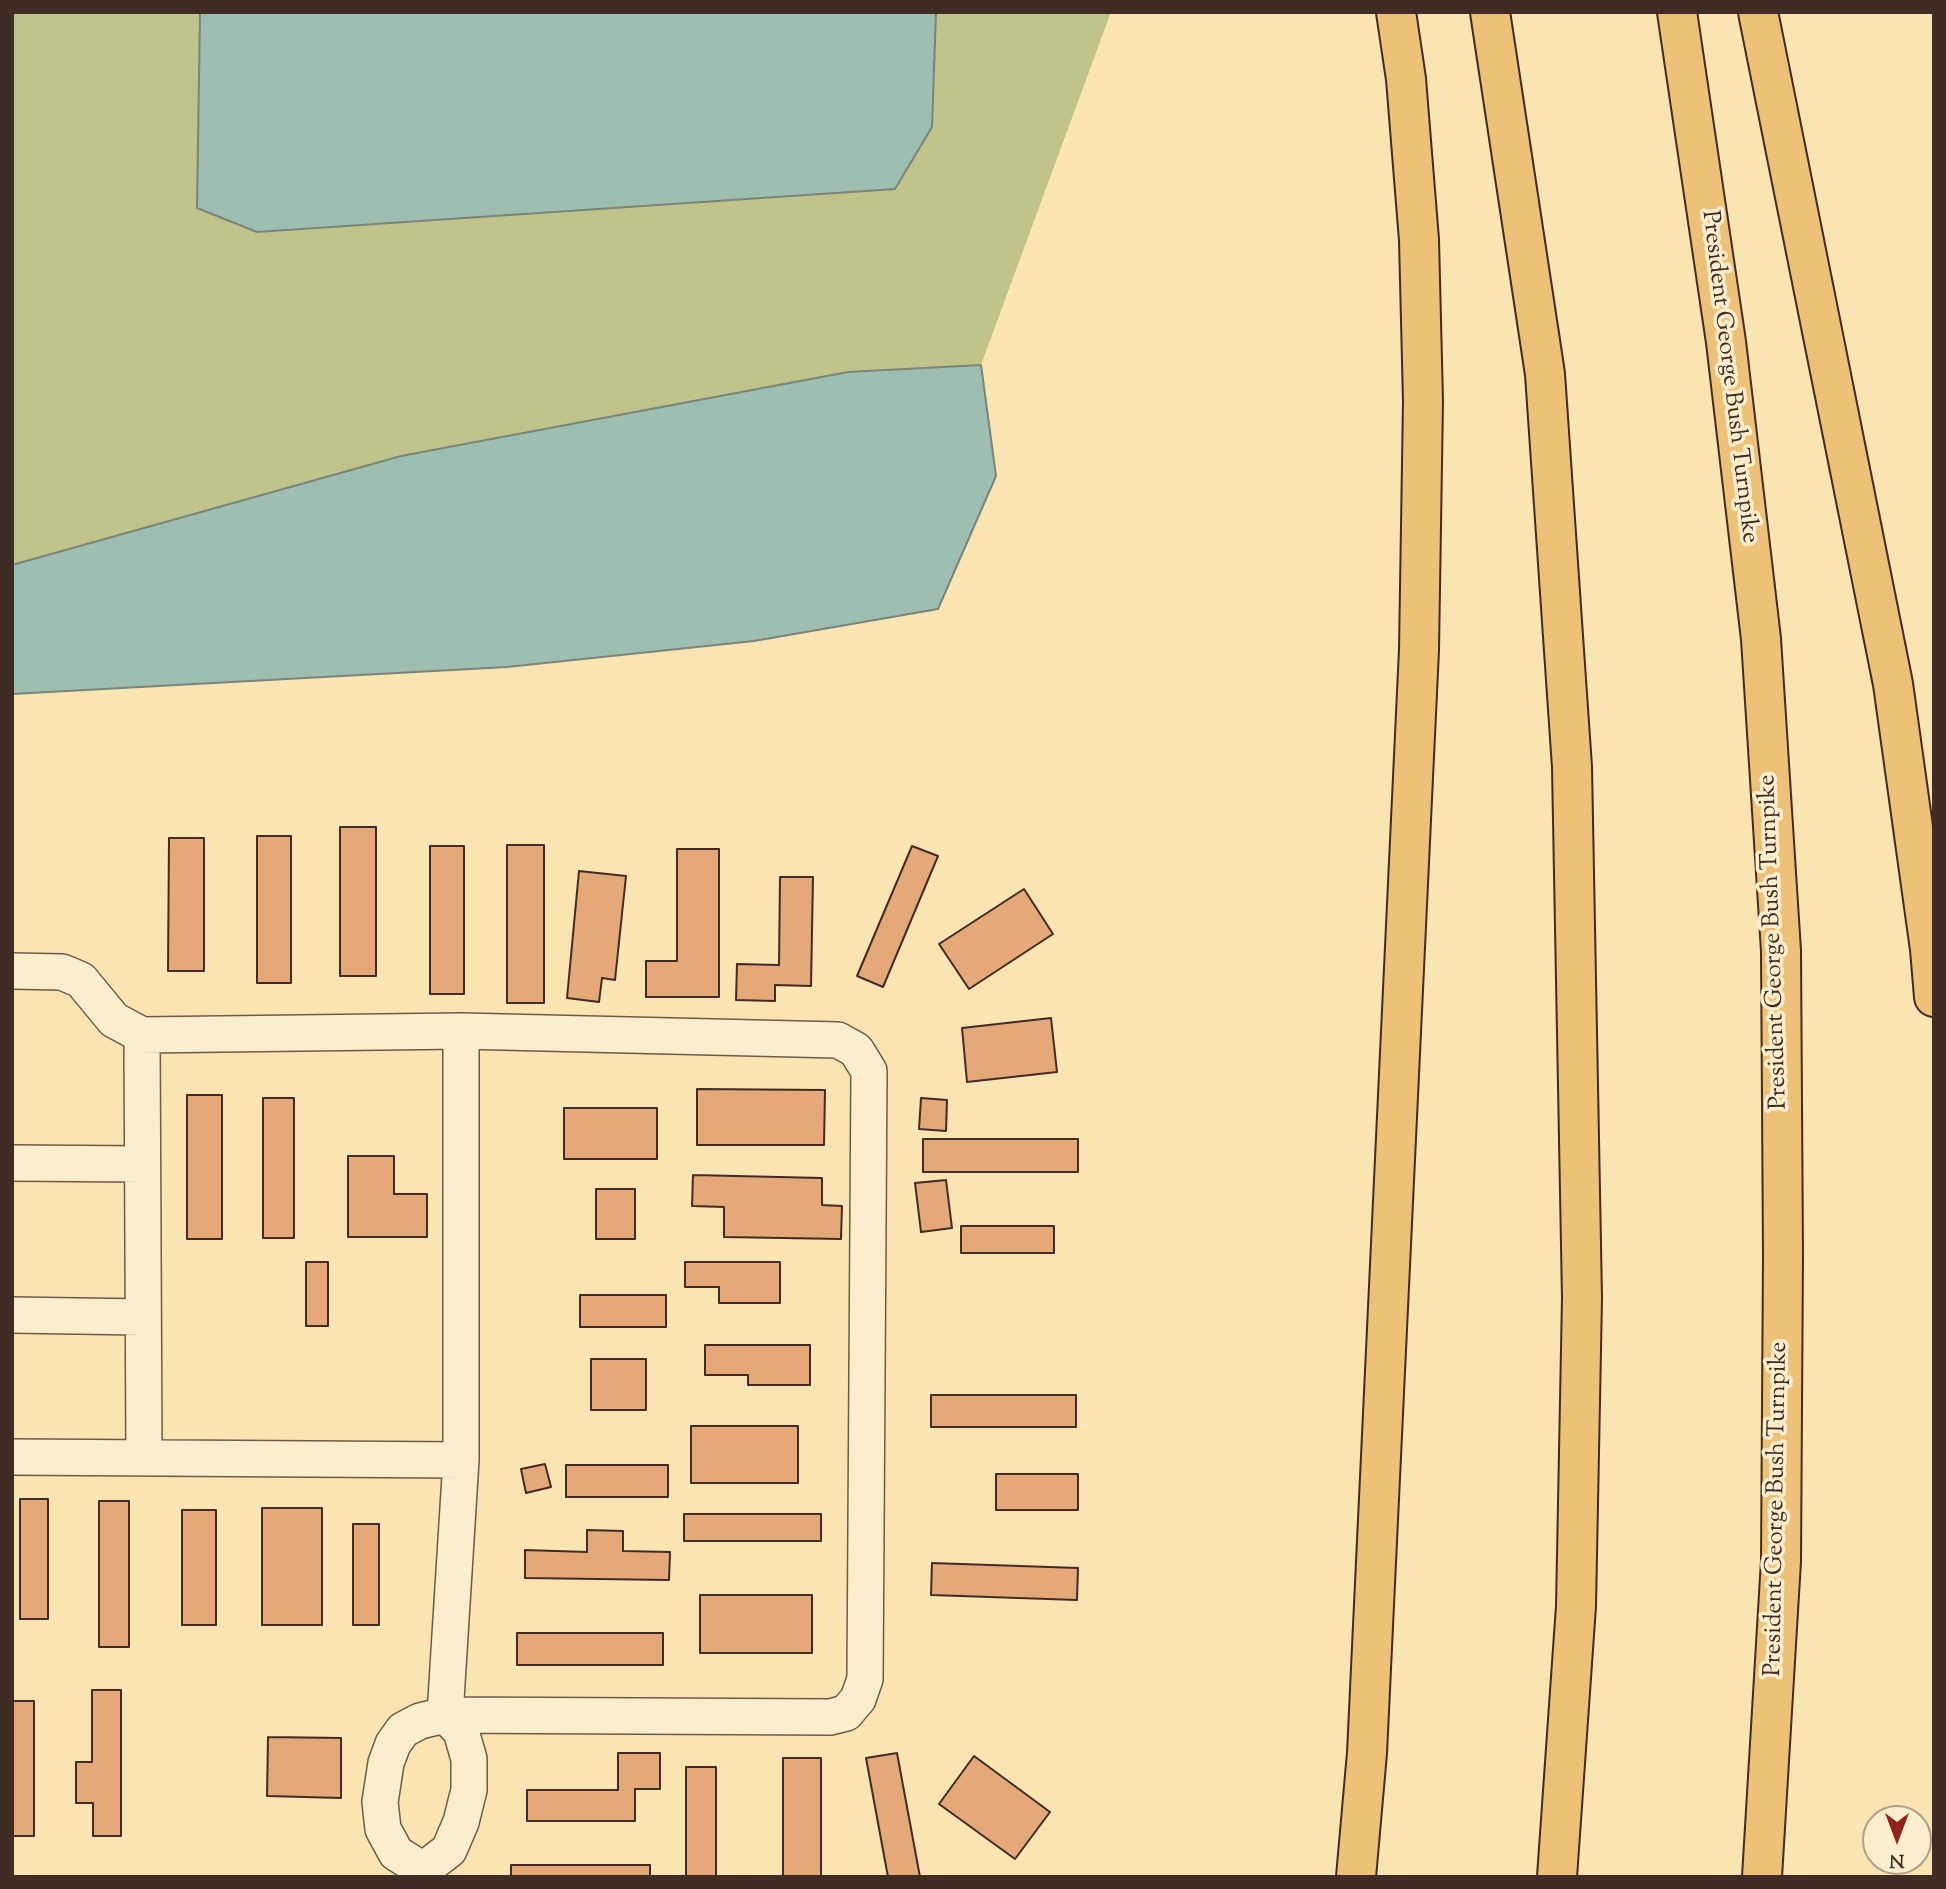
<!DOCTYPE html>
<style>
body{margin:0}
#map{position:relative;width:1946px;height:1889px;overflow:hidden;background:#fae4b1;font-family:"Sorts Mill Goudy",serif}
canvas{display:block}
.frame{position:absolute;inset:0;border:14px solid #402c25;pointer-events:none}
.north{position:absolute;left:1862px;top:1805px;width:70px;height:70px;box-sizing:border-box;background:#fcedcc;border:2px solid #b1a089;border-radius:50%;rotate:180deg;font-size:19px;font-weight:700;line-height:28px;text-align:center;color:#402c25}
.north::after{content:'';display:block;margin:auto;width:24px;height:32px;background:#8f2418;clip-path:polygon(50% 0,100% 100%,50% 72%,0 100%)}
</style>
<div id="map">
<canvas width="1946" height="1889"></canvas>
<div class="frame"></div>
<div class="north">N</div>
</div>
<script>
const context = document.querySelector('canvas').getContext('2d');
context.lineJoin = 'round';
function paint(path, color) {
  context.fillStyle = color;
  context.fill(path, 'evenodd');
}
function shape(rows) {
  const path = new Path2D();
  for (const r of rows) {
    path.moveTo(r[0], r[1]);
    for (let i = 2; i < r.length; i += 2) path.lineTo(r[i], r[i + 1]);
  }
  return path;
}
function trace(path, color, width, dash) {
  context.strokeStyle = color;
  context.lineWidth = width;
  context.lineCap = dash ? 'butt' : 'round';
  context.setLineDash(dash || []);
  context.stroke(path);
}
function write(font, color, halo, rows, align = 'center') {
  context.font = font + ' "Sorts Mill Goudy",serif';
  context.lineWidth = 7;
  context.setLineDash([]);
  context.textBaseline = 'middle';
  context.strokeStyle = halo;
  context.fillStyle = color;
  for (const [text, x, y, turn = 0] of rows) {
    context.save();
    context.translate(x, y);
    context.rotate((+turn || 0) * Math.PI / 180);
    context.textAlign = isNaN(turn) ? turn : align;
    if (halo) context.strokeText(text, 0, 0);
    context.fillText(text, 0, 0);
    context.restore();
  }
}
const green = shape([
 [12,12,1111,12,981,365,848,372,401,456,12,565]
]);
const water = shape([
 [200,12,936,12,932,127,895,189,257,232,197,208,200,12],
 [981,365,996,476,938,609,754,641,507,667,12,694,12,565,401,456,848,372,981,365]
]);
const building = shape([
 [340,827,376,827,376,976,340,976,340,827],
 [257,836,291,836,291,983,257,983,257,836],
 [169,838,204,838,204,971,168,971,169,838],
 [507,845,544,845,544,1003,507,1003,507,845],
 [430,846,464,846,464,994,430,994,430,846],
 [912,846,938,856,883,987,857,976,912,846],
 [677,849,719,849,719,997,646,997,646,961,677,961,677,849],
 [579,871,626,876,615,980,602,978,599,1002,567,998,579,871],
 [780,877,813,877,811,986,775,985,775,1001,736,1000,737,964,779,965,780,877],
 [1024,889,1053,934,969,989,939,944,1024,889],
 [1051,1018,1057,1072,967,1082,962,1028,1051,1018],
 [697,1089,825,1090,824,1145,697,1145,697,1089],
 [187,1095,222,1095,222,1239,187,1239,187,1095],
 [263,1098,294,1098,294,1238,263,1238,263,1098],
 [921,1098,947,1100,946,1131,919,1129,921,1098],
 [564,1108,657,1108,657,1159,564,1159,564,1108],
 [923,1139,1078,1139,1078,1172,923,1172,923,1139],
 [348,1156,394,1156,394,1194,427,1194,427,1237,348,1237,348,1156],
 [693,1175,822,1178,822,1205,842,1206,841,1239,724,1237,724,1207,692,1206,693,1175],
 [946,1180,952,1228,921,1232,915,1183,946,1180],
 [596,1189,635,1189,635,1239,596,1239,596,1189],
 [961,1226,1054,1226,1054,1253,961,1253,961,1226],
 [306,1262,328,1262,328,1326,306,1326,306,1262],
 [685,1262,780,1262,780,1303,719,1303,719,1287,685,1287,685,1262],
 [580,1295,666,1295,666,1327,580,1327,580,1295],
 [705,1345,810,1345,810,1385,748,1385,748,1375,705,1375,705,1345],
 [591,1359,646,1359,646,1410,591,1410,591,1359],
 [931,1395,1076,1395,1076,1427,931,1427,931,1395],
 [691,1426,798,1426,798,1483,691,1483,691,1426],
 [545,1464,551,1487,526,1493,521,1469,545,1464],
 [566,1465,668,1465,668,1497,566,1497,566,1465],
 [996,1474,1078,1474,1078,1510,996,1510,996,1474],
 [20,1499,48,1499,48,1619,20,1619,20,1499],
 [99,1501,129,1501,129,1647,99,1647,99,1501],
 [262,1508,322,1508,322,1625,262,1625,262,1508],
 [182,1510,216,1510,216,1625,182,1625,182,1510],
 [684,1514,821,1514,821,1541,684,1541,684,1514],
 [353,1524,379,1524,379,1625,353,1625,353,1524],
 [587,1530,623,1531,623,1551,670,1552,669,1580,525,1578,525,1550,587,1552,587,1530],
 [932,1563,1078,1568,1077,1600,931,1595,932,1563],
 [700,1595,812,1595,812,1653,700,1653,700,1595],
 [517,1633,663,1633,663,1665,517,1665,517,1633],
 [92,1690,121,1690,121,1836,93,1836,93,1803,76,1803,76,1762,92,1762,92,1690],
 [12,1701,34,1701,34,1836,12,1836,12,1701],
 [268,1737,341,1738,341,1798,267,1796,268,1737],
 [618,1753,660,1753,660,1789,635,1789,635,1821,527,1821,527,1790,618,1790,618,1753],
 [897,1753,920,1877,888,1877,866,1758,897,1753],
 [974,1756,1050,1812,1015,1859,939,1804,974,1756],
 [783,1758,821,1758,821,1877,783,1877,783,1758],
 [686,1767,716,1767,716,1877,686,1877,686,1767],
 [511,1865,650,1865,650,1877,511,1877,511,1865]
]);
const street = shape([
 [12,971,62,972,81,980,114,1020,142,1035,461,1031,838,1040,856,1050,869,1071,865,1679,858,1699,846,1713,830,1717,445,1715,420,1721,403,1730,393,1744,386,1763,380,1802,383,1829,396,1853,423,1870,449,1850,461,1822,469,1790,469,1759,461,1731,445,1715,461,1460,461,1031],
 [142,1035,144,1458],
 [12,1163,141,1164],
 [12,1315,142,1317],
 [12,1457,461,1460]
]);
const highway = shape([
 [1490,12,1545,374,1572,767,1582,1298,1576,1606,1557,1877],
 [1677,12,1726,342,1761,639,1781,951,1783,1254,1781,1561,1762,1877],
 [1758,12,1893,684,1930,949,1934,997],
 [1356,1877,1367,1753,1419,650,1423,401,1419,240,1406,79,1396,12]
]);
const streetNames = [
 ["President George Bush Turnpike",1728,377,83],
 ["President George Bush Turnpike",1775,942,-92],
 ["President George Bush Turnpike",1778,1509,-89]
];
paint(green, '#c0c48a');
paint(water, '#9fbeb2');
trace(water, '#79847a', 2);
paint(building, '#e5a879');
trace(building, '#402c25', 2);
trace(street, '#6e5a48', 38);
trace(highway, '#402c25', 42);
trace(street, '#fcedcc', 35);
trace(highway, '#edc278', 38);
write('24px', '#402c25', '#fcedcc', streetNames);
</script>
